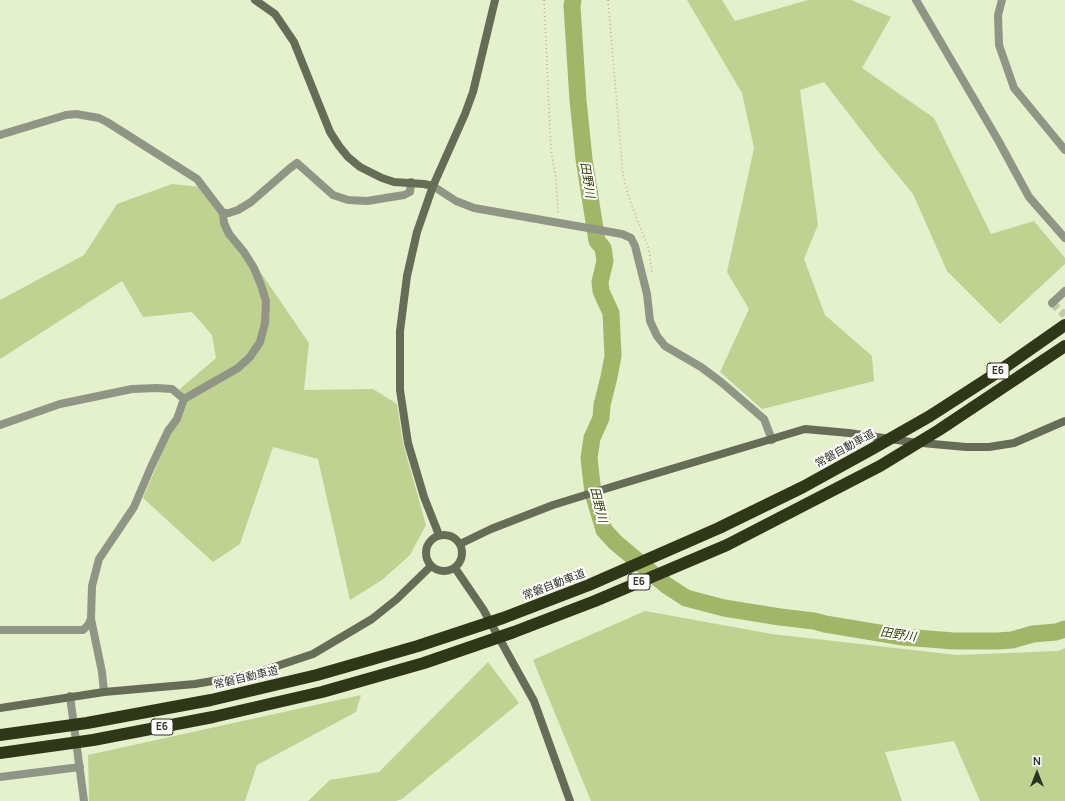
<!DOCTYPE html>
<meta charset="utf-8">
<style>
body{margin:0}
#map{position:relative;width:1065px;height:801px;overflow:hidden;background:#e5f0cc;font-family:Manrope,sans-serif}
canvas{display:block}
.north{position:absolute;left:1017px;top:753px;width:40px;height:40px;-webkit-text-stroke:3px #fff;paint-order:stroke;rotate:0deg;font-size:11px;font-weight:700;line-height:16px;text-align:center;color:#2e3224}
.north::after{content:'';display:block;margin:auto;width:14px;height:18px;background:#2e3224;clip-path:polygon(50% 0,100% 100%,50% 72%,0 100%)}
</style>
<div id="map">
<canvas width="1065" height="801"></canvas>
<div class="north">N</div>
</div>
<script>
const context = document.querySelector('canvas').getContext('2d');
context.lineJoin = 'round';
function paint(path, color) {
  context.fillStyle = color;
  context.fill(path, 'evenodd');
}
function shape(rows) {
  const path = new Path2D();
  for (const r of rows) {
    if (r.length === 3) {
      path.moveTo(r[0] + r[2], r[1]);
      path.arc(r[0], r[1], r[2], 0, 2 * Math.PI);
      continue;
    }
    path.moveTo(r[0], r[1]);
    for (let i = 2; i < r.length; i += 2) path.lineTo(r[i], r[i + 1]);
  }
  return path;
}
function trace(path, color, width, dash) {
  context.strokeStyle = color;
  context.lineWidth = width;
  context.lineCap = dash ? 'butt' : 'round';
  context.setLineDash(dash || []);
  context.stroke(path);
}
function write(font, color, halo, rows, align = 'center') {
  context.font = font + ' Manrope,"Noto Sans JP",sans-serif';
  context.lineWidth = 4;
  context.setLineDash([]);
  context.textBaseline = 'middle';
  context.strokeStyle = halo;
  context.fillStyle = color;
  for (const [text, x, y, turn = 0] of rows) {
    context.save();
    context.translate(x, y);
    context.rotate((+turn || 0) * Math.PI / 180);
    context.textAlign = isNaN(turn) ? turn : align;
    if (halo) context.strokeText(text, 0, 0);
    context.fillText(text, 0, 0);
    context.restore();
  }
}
const green = shape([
 [687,0,722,0,735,21,808,0,851,0,891,17,862,68,934,118,991,234,1034,221,1065,258,1065,264,1000,324,947,271,913,194,876,149,824,82,800,90,818,225,804,259,825,315,872,356,874,381,762,409,720,372,749,309,727,272,754,148,742,93],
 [172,184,202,187,220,213,309,343,304,390,373,389,397,404,403,443,426,525,410,555,382,580,350,600,318,459,273,447,240,544,213,562,143,498,170,434,181,420,186,405,180,389,216,358,212,335,192,312,143,317,122,281,0,359,0,300,84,255,117,204],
 [645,611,772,634,957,655,1058,651,1065,648,1065,801,980,801,954,741,885,752,902,801,591,801,533,660],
 [488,662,519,703,402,799,396,801,308,801,330,780,379,772],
 [361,695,356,712,257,765,245,801,89,801,88,755]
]);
const river = shape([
 [573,0,572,6,578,100,584,159,597,241,603,248,605,261,600,282,601,291,611,313,613,356,609,377,602,405,601,418,592,438,589,458,593,493,604,530,615,542,666,585,686,598,724,608,780,617,814,621,825,624,903,637,954,641,997,641,1012,640,1033,634,1056,632,1065,629]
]);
const streetTunnel = shape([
 [1052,303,1065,315]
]);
const path = shape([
 [544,0,551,150,556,179,558,213],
 [608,0,623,175,630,201,649,250,652,273]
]);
const street = shape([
 [916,0,998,140,1029,197,1065,238],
 [1002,0,998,15,999,45,1014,88,1065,150],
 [0,135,66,115,76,114,99,118,107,122,197,179,223,213,224,223,229,234,244,252,254,268,261,285,266,301,265,323,260,342,250,357,238,368,184,399,177,419,168,431,151,467,134,507,99,559,92,586,91,619,102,672,104,692],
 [433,186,456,201,474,208,622,234,631,238,635,246,647,294,650,321,657,336,665,346,701,367,721,382,764,419,772,440],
 [223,213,229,213,238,210,251,202,289,169,297,163,333,195,348,200,367,201,404,195,410,192,411,182],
 [1052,303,1065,291],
 [0,425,60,404,132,389,156,388,172,389,184,399],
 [0,630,83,630,88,625,91,619],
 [70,696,84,801],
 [0,777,80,767]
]);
const secondary = shape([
 [255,0,275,14,294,42,330,132,339,146,348,157,360,167,382,178,394,182,424,184,433,186],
 [444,553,18],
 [439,535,424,497,408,443,400,390,400,331,407,276,417,232,433,186,465,114,473,92,495,0],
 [460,544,491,529,553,505,621,484,805,429,849,433,911,442,966,447,989,447,1014,443,1065,421],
 [455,568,483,609,534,701,570,801],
 [0,708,104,692,195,684,253,674,313,654,372,619,397,599,431,566]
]);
const highway = shape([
 [0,735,87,723,211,700,317,675,418,646,503,618,589,585,719,528,803,487,872,449,930,416,995,374,1065,325],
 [0,753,93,740,213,717,322,692,424,663,514,632,595,601,727,545,880,466,939,430,1065,346]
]);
const shields = [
 [998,371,22],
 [639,582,22],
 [162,727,22]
];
const shieldNames = [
 ["E6",998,371],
 ["E6",639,582],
 ["E6",162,727]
];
const streetNames = [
 ["常磐自動車道",845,449,-29],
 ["常磐自動車道",554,585,-21],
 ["常磐自動車道",246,678,-13]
];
const waterNames = [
 ["田野川",587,180,81],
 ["田野川",598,505,76],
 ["田野川",898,635,8]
];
paint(green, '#c0d291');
trace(river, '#a2b66a', 17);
trace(streetTunnel, '#c0caaa', 8, [8, 4]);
trace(path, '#abb497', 1.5, [1, 3]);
trace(street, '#909586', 8);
trace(secondary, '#666c56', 8);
trace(highway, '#303719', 12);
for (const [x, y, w] of shields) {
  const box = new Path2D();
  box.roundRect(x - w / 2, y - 8, w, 16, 3);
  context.fillStyle = '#fff';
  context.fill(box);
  trace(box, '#2e3224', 1);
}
write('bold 10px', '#2e3224', null, shieldNames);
write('11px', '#2e3224', '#fff', streetNames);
write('italic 12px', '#344004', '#fff', waterNames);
</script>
